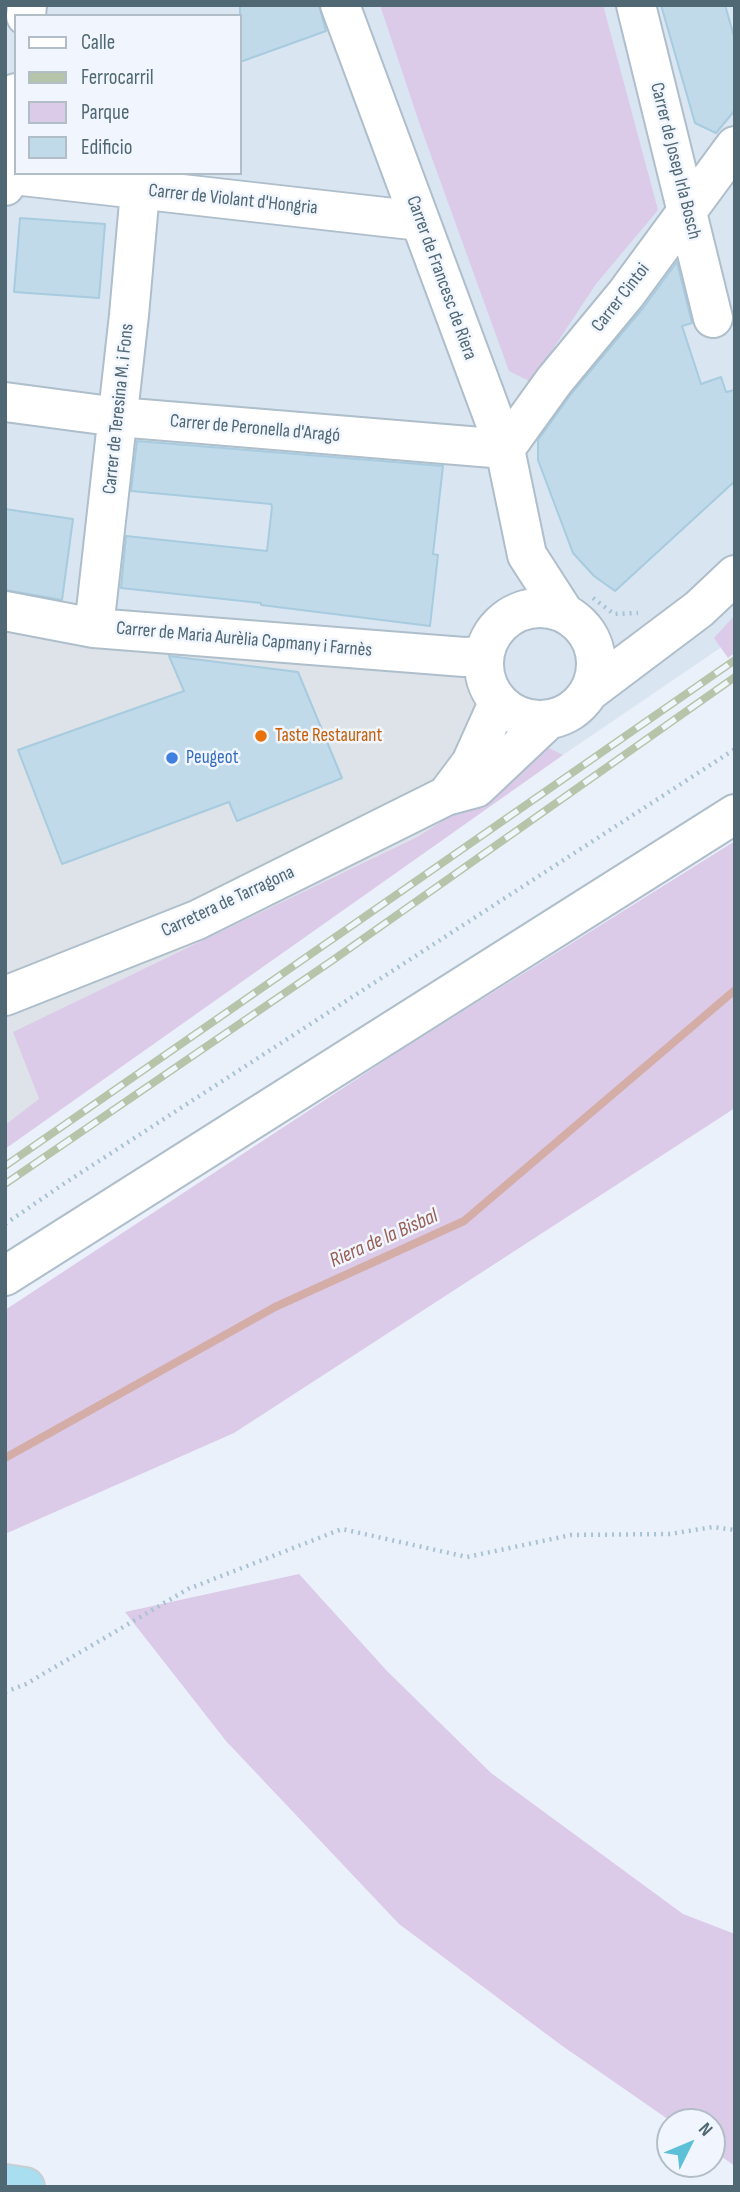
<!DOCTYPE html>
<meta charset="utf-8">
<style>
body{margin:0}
#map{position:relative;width:740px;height:2192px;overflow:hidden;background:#ebf1fb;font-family:"Sofia Sans Condensed",sans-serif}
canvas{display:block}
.frame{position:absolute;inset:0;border:7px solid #506874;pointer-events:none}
.legend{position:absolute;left:14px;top:14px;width:228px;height:161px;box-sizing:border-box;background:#f1f6fe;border:2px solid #b1bdc7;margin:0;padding:9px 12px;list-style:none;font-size:21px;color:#506874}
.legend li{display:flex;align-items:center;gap:14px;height:35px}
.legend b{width:35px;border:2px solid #b1bdc7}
.north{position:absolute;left:656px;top:2108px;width:70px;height:70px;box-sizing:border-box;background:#f1f6fe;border:2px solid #b1bdc7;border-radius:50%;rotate:47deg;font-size:19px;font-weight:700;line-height:28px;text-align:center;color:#506874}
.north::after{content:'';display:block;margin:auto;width:24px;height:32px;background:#5cc0d9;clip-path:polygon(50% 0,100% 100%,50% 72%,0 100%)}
</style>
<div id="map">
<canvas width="740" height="2192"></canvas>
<div class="frame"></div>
<ul class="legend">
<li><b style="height:9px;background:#fff"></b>Calle</li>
<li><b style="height:9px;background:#b6c5a9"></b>Ferrocarril</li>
<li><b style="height:19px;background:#dbcae8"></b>Parque</li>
<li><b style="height:19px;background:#c0dae9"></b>Edificio</li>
</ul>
<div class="north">N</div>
</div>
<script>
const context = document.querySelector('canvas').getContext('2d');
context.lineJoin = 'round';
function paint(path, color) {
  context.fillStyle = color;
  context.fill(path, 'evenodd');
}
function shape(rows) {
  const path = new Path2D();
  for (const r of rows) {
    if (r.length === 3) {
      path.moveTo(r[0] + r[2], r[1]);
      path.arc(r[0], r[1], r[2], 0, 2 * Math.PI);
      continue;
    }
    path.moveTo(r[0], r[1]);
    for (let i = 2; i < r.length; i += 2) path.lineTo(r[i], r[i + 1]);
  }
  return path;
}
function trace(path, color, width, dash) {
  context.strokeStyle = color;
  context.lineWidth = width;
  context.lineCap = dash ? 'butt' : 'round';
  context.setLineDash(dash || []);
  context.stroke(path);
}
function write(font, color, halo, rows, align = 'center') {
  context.font = font + ' "Sofia Sans Condensed",sans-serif';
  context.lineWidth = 5;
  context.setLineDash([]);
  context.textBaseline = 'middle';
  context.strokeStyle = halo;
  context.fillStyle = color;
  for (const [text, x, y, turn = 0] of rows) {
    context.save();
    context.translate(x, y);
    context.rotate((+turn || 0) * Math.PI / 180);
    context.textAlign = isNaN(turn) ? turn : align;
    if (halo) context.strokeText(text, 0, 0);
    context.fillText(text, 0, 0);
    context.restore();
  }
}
const residential = shape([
 [5,5,735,5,735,638,563,755,503,724,5,600],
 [16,16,240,16,240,173,16,173]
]);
const industrial = shape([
 [5,600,468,672,503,724,538,742,493,789,417,837,14,1032,39,1100,5,1125]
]);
const green = shape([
 [380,5,603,5,658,210,596,284,531,382,509,371,420,125],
 [735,615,735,653,728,658,714,638],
 [538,742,563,755,5,1149,5,1125,39,1099,13,1032,417,837,493,789],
 [735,841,735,1108,234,1433,5,1534,5,1310,401,1050],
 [299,1574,387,1671,491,1773,683,1914,735,1934,735,2166,712,2150,712,2122,672,2122,561,2045,399,1924,226,1741,125,1612]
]);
const stream = shape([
 [5,1458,275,1307,464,1221,735,990]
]);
const building = shape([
 [240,5,319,5,326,31,240,62,240,5],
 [661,5,725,5,735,40,735,110,716,133,695,123,661,5],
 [20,218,105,224,99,298,14,292,20,218],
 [677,262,692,323,682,326,701,384,721,377,726,392,735,390,735,481,615,591,594,576,573,553,538,460,538,440,571,394,643,308,677,262],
 [137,441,443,466,433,554,438,555,430,626,261,605,261,603,121,588,126,536,267,551,272,507,271,504,131,491,137,441],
 [5,509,73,519,62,600,5,590,5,509],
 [169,656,298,672,342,778,237,821,229,802,62,864,18,750,184,691,169,656]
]);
const path = shape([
 [593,598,614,614,638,613],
 [5,1224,65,1183,735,749],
 [5,1692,26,1684,188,1589,342,1529,467,1557,571,1535,670,1534,713,1527,735,1530]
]);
const minor = shape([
 [340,5,505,449,527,555,565,614],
 [636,5,713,318],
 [26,16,27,5],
 [5,174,420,221],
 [5,186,16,93],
 [5,402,118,417,505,449,554,381,626,294,735,146],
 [540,664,56],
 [5,611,94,628,464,657,484,656],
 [94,628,129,315,140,191],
 [590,691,699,609,735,575],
 [447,795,471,763,498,703],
 [5,996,197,920,446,796,476,788,547,721],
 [5,1276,735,814]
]);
const highway = shape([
 [5,2184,25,2187]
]);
const rail = shape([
 [5,1166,735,660],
 [5,1184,333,960,735,677]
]);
const markers = [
 [261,736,7,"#e8710a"],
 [172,758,7,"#3f7fe0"]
];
const streetNames = [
 ["Carrer de Josep Irla Bosch",675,161,76],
 ["Carrer de Violant d'Hongria",233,200,6],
 ["Carrer de Francesc de Riera",441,278,70],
 ["Carrer Cintoi",621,298,-52],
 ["Carrer de Teresina M. i Fons",119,409,-84],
 ["Carrer de Peronella d'Aragó",255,429,5],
 ["Carrer de Maria Aurèlia Capmany i Farnès",244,640,5],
 ["Carretera de Tarragona",228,902,-25]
];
const foodNames = [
 ["Taste Restaurant",275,736]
];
const shopNames = [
 ["Peugeot",186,758]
];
const waterNames = [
 ["Riera de la Bisbal",384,1239,-24]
];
paint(residential, '#dae5f2');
paint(industrial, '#dde3e8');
paint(green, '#dbcae8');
trace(stream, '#d4ada7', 8);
paint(building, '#c0dae9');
trace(building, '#a7cbdf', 2);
trace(minor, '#aebeca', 42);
trace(highway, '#c7cfd3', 42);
trace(path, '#a7c3d3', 4.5, [2, 5]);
trace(minor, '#fff', 38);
trace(highway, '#a8deef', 38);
trace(rail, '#b6c5a9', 8);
trace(rail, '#f1f6fe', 5, [16]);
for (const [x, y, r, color] of markers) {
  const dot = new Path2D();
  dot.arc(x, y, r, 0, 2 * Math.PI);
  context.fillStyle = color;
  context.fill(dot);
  trace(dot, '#f1f6fe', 2.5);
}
write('19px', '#506874', '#f1f6fe', streetNames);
write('19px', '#c56008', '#f1f6fe', foodNames, 'left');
write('19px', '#366cbe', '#f1f6fe', shopNames, 'left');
write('italic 21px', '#995f55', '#f1f6fe', waterNames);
</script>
